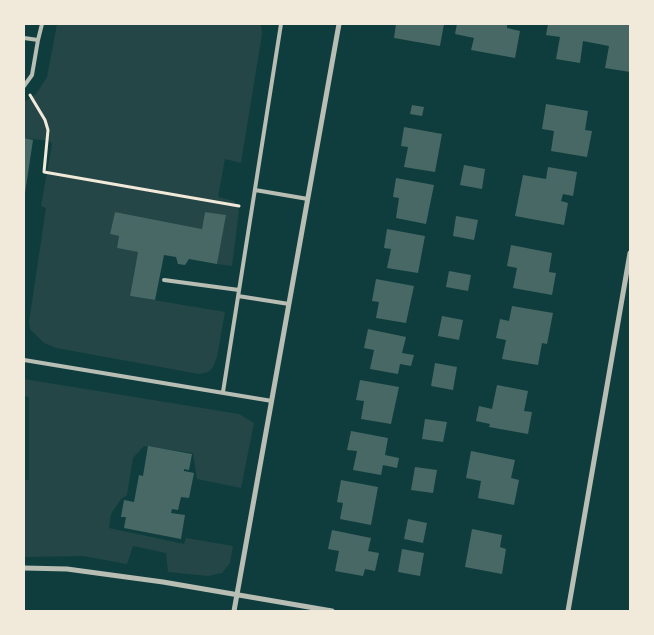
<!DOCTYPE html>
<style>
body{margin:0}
#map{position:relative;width:654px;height:635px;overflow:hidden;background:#0f3d3e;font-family:Raleway,sans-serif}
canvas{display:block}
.frame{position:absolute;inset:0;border:25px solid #f1e9da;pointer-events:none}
</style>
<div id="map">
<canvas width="654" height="635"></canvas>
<div class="frame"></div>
</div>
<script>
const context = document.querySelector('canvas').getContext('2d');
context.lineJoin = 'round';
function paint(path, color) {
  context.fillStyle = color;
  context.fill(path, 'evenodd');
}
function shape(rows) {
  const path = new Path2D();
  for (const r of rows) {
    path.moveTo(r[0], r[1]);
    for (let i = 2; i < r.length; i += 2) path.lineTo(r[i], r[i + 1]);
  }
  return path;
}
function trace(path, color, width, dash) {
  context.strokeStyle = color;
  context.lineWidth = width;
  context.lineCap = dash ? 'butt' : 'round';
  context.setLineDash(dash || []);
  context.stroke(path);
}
const green = shape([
 [57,24,261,24,262,34,241,163,225,159,218,197,234,201,239,211,232,266,217,264,225,215,205,212,202,229,115,212,110,234,119,236,117,248,138,252,130,296,225,312,217,357,213,367,208,372,199,374,56,348,44,343,30,329,29,322,46,208,41,206,52,144,50,141,24,138,24,102,36,94,47,77],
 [24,379,239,414,254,423,241,488,197,479,193,453,144,446,133,458,127,495,121,499,111,514,109,528,184,544,186,538,233,546,230,563,222,573,208,576,168,572,166,553,133,546,127,564,83,556,24,557,24,480,29,480,29,397,24,396]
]);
const building = shape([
 [396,24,444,24,440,46,394,38],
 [457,24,507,24,507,28,520,31,515,58,471,50,474,38,455,34],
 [548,24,630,24,630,72,605,68,609,46,583,41,580,63,556,59,560,37,546,35],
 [546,104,588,111,585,130,592,131,587,157,551,151,554,131,542,129],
 [412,105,424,107,422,116,410,114],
 [404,127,442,134,435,172,404,167,408,147,401,146],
 [24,138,33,140,25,193,24,193],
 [464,165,485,169,482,189,460,185],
 [548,167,577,172,573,196,563,194,561,201,568,203,564,225,515,216,523,175,546,179],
 [396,178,434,185,426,224,396,218,399,198,393,197],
 [115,212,202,229,205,212,226,215,217,264,189,259,185,265,178,264,176,257,164,255,155,300,130,296,138,252,117,248,119,236,110,234],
 [456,216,478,220,474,240,453,236],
 [387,229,425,236,418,273,387,268,391,249,384,248],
 [511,245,552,253,549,272,556,273,552,295,513,288,517,268,507,266],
 [449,271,471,275,468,291,446,287],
 [376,279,414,286,406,323,376,318,379,302,372,301],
 [512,306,553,313,547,344,542,343,538,365,502,359,506,340,496,338,500,319,509,321],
 [442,316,463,320,459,340,438,336],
 [368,329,406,337,402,353,414,355,411,366,400,364,398,374,370,369,374,350,364,348],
 [435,363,457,367,453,390,431,386],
 [360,380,399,387,391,424,361,419,364,401,356,400],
 [497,385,528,391,524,411,532,412,528,434,489,427,490,424,476,421,479,406,492,409],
 [425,419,447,422,443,442,422,439],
 [351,431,388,438,385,455,399,458,397,468,383,465,381,475,353,470,357,451,347,450],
 [148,446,192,454,189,470,184,469,184,471,194,473,189,498,181,497,178,510,172,509,171,513,185,515,181,539,124,528,126,517,121,517,124,500,134,502,139,475,143,476],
 [471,451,515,460,511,478,519,480,514,505,478,498,481,481,466,478],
 [415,467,437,470,433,493,411,490],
 [341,480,378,487,371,525,340,519,343,503,337,502],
 [408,519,427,523,423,543,404,539],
 [472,529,502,535,500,547,506,549,502,574,465,567],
 [332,530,371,538,368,551,379,553,375,571,365,569,363,576,335,571,339,551,328,549],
 [402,549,424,553,420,576,398,572]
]);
const path = shape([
 [30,95,45,120,48,130,44,172,239,206]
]);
const service = shape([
 [24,38,38,40,42,24],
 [24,86,32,75,38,40],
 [255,190,308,199],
 [164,280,239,290],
 [238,296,289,304],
 [24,360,272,401],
 [223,392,281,24]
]);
const minor = shape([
 [24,568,67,569,163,582,332,611],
 [234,611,339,24],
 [568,611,630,253]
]);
paint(green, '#244646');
paint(building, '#486865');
trace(path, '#f1e9da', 3);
trace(service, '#b8beb3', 4);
trace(minor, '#b8beb3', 5);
</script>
